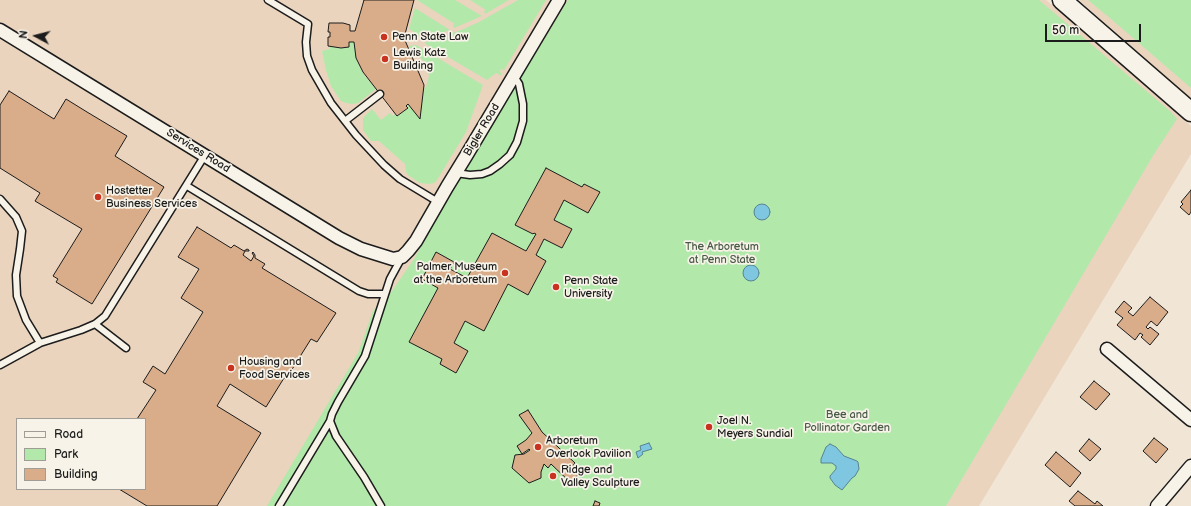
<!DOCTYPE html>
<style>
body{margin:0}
#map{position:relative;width:1191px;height:506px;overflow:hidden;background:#f1e5d5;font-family:"Balsamiq Sans",sans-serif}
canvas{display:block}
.legend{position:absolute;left:16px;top:418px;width:130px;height:72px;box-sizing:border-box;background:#f7f3e8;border:1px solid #9f9d96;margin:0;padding:5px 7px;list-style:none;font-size:12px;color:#1c1c1c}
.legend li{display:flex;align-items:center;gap:8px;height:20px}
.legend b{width:20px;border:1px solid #9f9d96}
.north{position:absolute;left:16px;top:16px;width:40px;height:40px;-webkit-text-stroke:3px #f7f3e8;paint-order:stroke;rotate:277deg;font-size:11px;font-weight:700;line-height:16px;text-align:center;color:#1c1c1c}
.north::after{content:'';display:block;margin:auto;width:14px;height:18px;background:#1c1c1c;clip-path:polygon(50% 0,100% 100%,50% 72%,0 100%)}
.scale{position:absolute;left:1045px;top:24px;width:96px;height:18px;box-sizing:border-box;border:2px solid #1c1c1c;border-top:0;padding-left:5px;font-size:12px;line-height:14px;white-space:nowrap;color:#1c1c1c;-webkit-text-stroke:3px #f7f3e8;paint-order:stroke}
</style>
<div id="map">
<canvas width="1191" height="506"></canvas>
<ul class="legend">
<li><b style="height:5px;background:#f7f3e8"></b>Road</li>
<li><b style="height:11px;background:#b2e9ab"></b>Park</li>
<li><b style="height:11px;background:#d9ad8a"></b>Building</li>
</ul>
<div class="north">N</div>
<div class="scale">50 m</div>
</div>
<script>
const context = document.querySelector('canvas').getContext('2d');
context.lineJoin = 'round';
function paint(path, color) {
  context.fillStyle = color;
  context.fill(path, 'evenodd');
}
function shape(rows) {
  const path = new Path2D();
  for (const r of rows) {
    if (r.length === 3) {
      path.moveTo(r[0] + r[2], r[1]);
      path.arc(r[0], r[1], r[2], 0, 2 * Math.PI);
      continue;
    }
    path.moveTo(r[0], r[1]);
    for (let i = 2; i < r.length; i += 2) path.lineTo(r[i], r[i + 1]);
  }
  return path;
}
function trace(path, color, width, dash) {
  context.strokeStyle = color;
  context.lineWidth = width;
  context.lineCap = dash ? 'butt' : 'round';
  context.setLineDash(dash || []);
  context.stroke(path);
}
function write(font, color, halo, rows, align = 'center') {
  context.font = font + ' "Balsamiq Sans",sans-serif';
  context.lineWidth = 3.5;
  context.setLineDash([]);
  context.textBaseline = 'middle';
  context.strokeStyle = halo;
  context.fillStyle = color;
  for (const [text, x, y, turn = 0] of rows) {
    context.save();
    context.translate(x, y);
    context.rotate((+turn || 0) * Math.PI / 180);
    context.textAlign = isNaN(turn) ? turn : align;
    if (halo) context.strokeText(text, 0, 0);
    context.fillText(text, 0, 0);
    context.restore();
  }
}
const built = shape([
 [0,0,1046,0,1159,96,1191,126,1191,154,979,506,0,506],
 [17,419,145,419,145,489,17,489],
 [1079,0,1191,0,1191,99,1090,10]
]);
const green = shape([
 [417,0,455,0,482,16,454,28,453,25,455,24],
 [470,0,509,0,485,14,484,11,486,10],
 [518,0,546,0,504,70,501,69,500,71,502,75,500,75,496,73,487,80,424,43,461,30,479,22],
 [568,0,1039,0,1171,112,1177,119,1154,154,946,506,267,506,358,353,373,311,392,291,414,259,454,188],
 [1088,0,1191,0,1191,88,1111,19],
 [415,8,450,30,420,40,418,37,420,36,409,29],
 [349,42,354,42,358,63,364,75,376,89,358,103,352,104,346,103,341,101,331,86,326,70,322,51,330,49,330,46,341,48,349,47],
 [416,45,483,85,466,132,437,180,434,183,429,184,420,183,408,175,406,172,405,164,379,141,371,141,363,130,363,118,372,109,381,120,390,113,393,116,395,114,397,116,407,109,406,106,426,87,429,76,425,63,415,51,409,47,409,46]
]);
const water = shape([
 [762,212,8],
 [751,273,8],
 [649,443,652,449,642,452,643,454,638,458,636,452,641,450,640,446,649,443],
 [830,444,836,447,844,456,857,461,858,462,859,469,855,476,852,478,842,490,835,485,830,478,830,476,836,469,836,466,832,463,821,463,821,459,826,447,830,444]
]);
const building = shape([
 [364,0,414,0,404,38,424,85,420,119,408,104,406,106,408,108,397,116,363,72,356,58,354,42,349,42,349,47,341,48,328,46,328,37,330,37,330,32,328,32,329,23,343,23,350,25,350,31,355,31,364,0],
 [9,91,54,119,66,99,87,112,127,136,115,156,164,187,92,304,56,282,58,279,53,276,82,229,35,201,40,193,0,168,0,105,9,91],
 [546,168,582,187,584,184,600,192,588,213,564,200,554,220,572,229,562,248,544,239,536,255,546,261,528,295,508,284,484,331,465,321,454,343,468,351,456,373,440,364,442,359,409,342,438,288,422,279,436,252,454,262,450,269,467,278,492,233,526,251,536,234,534,233,533,234,515,225,546,168],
 [1191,190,1191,212,1189,215,1180,207,1183,204,1181,202,1191,190],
 [197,227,231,248,234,245,244,251,247,249,249,250,249,251,245,251,243,255,251,261,254,256,252,253,253,252,255,255,255,258,265,264,262,268,336,313,317,342,311,339,286,379,284,378,266,407,230,384,217,406,261,433,217,506,147,506,119,489,145,489,145,419,137,419,156,390,143,382,153,366,165,374,203,312,181,298,199,269,178,257,197,227],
 [1150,297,1168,312,1157,326,1151,321,1146,327,1148,329,1150,327,1159,334,1150,345,1141,337,1143,335,1140,333,1135,340,1117,325,1123,318,1115,312,1124,301,1132,308,1128,312,1133,316,1150,297],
 [1094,381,1110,394,1096,410,1080,397,1094,381],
 [528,410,542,432,575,463,572,467,573,468,570,468,578,475,570,482,551,464,548,468,544,464,541,472,541,478,529,483,512,468,515,455,524,454,530,450,529,449,522,454,517,446,526,440,532,433,519,415,528,410],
 [1154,438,1168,449,1156,463,1143,451,1154,438],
 [1089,439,1101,449,1090,461,1079,451,1089,439],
 [1056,452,1081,473,1070,487,1045,465,1056,452],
 [1078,491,1095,504,1097,501,1103,506,1075,506,1069,501,1078,491],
 [595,501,600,503,599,506,593,506,595,501]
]);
const lane = shape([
 [268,0,308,24,306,42,307,56,312,70,331,103,356,135,384,165,400,179,438,202],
 [345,121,380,94],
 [456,173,470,175,482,174,490,171,500,164,510,155,517,142,523,121,523,104,519,84,514,76],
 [187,186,359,291,368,294,385,294],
 [0,199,16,217,22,231,20,249,16,275,17,296,26,320,40,343],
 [95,324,126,348],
 [0,365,40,343,81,330,95,324,105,316,205,155],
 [279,506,330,421],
 [381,506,364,477,336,436,330,421,332,414,338,402,365,356,390,279,402,257]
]);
const street = shape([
 [0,30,339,238,361,249,393,259,402,257,408,251,416,241,447,187,466,156,559,0],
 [1107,349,1191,420],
 [1157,506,1191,466]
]);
const secondary = shape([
 [1062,0,1191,112]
]);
const markers = [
 [384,37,4,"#c8321e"],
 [385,59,4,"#c8321e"],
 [98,197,4,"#c8321e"],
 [505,273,4,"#c8321e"],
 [556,287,4,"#c8321e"],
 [231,368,4,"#c8321e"],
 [709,427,4,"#c8321e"],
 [538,447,4,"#c8321e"],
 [553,476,4,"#c8321e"]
];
const poiNames = [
 ["Penn State Law",392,37],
 ["Lewis Katz",393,53],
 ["Building",393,66],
 ["Hostetter",106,191],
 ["Business Services",106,204],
 ["Palmer Museum",497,267,"right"],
 ["at the Arboretum",497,280,"right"],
 ["Penn State",564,281],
 ["University",564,294],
 ["Housing and",239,362],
 ["Food Services",239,375],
 ["Joel N.",717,421],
 ["Meyers Sundial",717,434],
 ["Arboretum",546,441],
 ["Overlook Pavilion",546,454],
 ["Ridge and",561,470],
 ["Valley Sculpture",561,483]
];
const streetNames = [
 ["Bigler Road",482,130,-59],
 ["Services Road",198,151,32]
];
const parkNames = [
 ["The Arboretum",722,247],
 ["at Penn State",722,260],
 ["Bee and",847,415],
 ["Pollinator Garden",847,428]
];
paint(built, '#ead4be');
paint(green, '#b2e9ab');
paint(water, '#7fc7e0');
trace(water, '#578392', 1);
paint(building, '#d9ad8a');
trace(building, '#1c1c1c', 1);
trace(lane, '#1c1c1c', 9);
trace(street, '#1c1c1c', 15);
trace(secondary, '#1c1c1c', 21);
trace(lane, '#f7f3e8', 6);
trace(street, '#f7f3e8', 12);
trace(secondary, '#f7f3e8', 18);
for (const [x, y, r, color] of markers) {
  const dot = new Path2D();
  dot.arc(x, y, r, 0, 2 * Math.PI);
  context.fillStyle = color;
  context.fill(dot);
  trace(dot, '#f7f3e8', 1.5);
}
write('11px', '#1c1c1c', '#f7f3e8', poiNames, 'left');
write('11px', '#1c1c1c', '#f7f3e8', streetNames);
write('11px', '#495a47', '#f7f3e8', parkNames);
</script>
